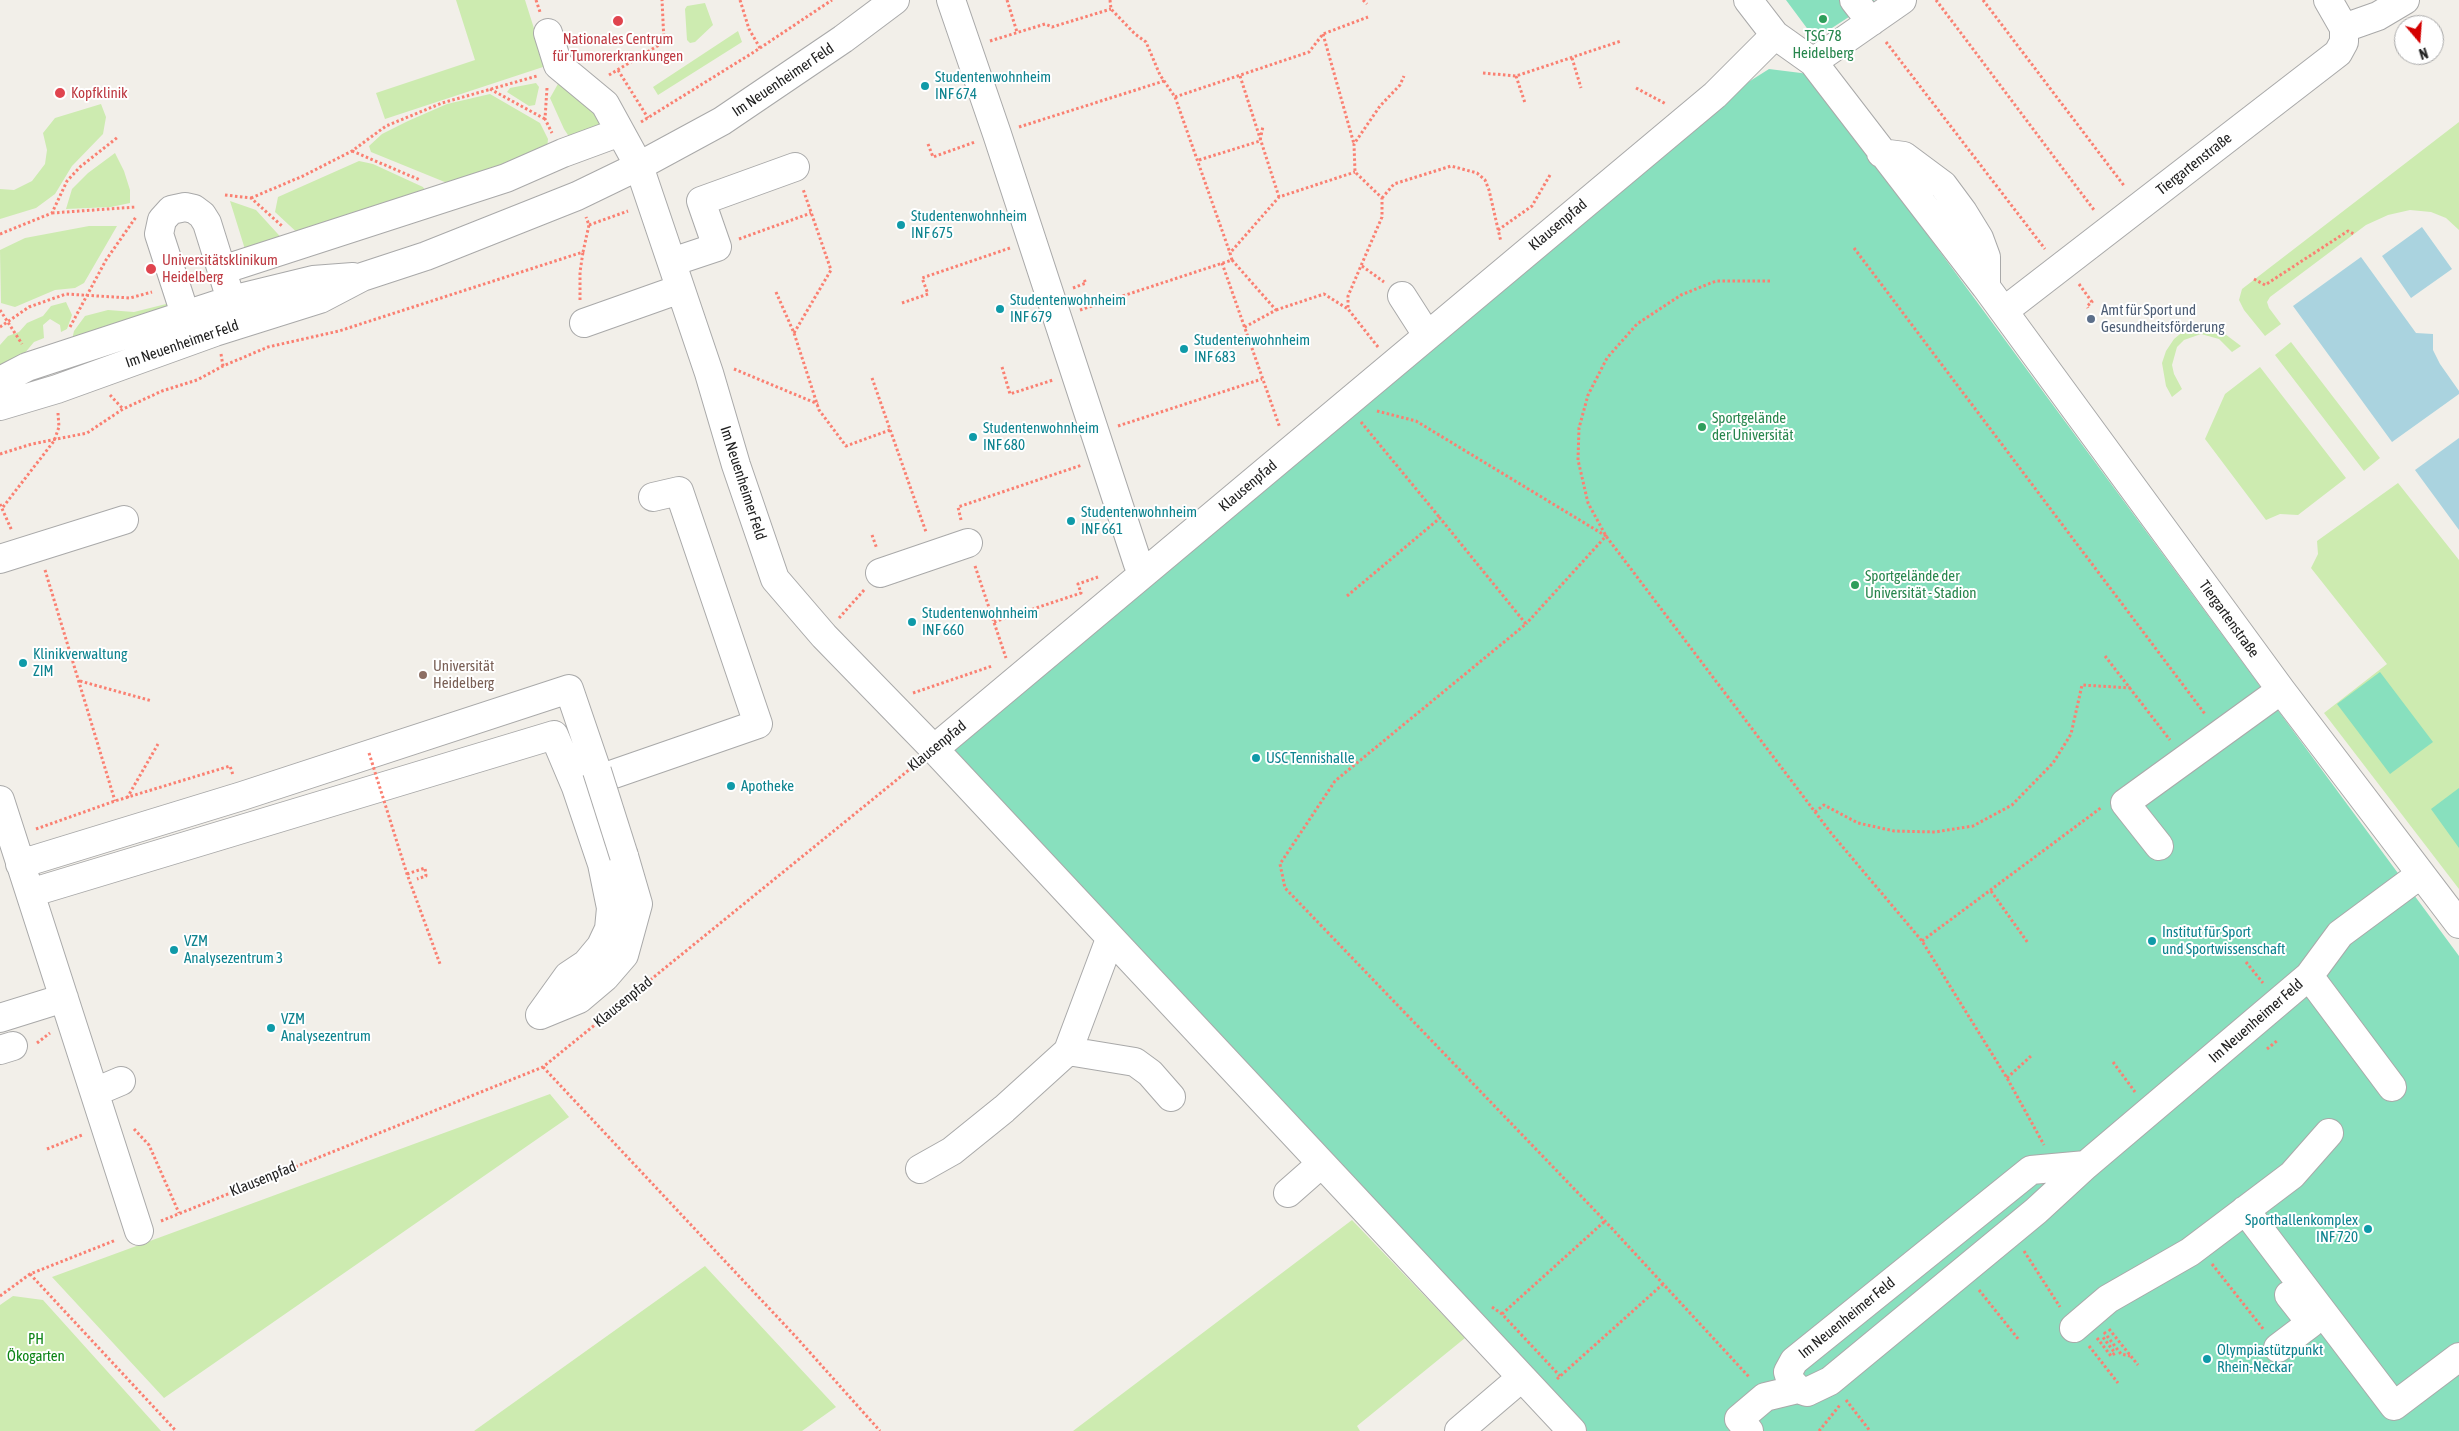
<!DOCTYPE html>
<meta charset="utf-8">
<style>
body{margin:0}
#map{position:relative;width:2459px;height:1431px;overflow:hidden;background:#f2efe9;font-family:"Asap Condensed",sans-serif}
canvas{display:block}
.north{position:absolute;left:2394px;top:15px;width:50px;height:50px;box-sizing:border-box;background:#fff;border:1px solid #a7a7a7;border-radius:50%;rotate:162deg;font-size:14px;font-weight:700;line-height:20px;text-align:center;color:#222}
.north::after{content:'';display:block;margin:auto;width:18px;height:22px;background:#d40000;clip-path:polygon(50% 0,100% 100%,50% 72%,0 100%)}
</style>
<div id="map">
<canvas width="2459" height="1431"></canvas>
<div class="north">N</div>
</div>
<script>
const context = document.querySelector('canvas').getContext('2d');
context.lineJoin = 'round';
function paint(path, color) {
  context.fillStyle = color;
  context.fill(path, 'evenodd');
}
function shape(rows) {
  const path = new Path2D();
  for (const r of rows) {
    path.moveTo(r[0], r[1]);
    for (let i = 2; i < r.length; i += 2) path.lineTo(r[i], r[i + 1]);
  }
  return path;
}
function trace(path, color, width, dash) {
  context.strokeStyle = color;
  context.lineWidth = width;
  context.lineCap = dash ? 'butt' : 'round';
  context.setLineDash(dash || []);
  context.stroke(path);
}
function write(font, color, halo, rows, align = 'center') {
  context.font = font + ' "Asap Condensed",sans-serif';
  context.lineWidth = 4;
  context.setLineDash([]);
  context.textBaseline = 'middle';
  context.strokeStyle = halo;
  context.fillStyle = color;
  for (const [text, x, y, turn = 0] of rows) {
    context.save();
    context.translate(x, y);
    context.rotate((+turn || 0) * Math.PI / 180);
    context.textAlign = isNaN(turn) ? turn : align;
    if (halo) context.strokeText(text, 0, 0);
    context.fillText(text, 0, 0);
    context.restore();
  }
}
const grass = shape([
 [456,0,525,0,544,60,543,67,385,119,376,93,475,60],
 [705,3,713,25,695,42,690,43,687,40,685,9,687,6],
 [738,31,742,42,658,95,653,87],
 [563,75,602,124,583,135,570,138,564,129,550,98],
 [536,83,539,87,535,105,529,106,507,92,510,88],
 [490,94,540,123,548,139,547,149,457,187,371,152,369,146,382,134,408,121,447,104],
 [101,104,106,117,103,134,72,166,55,194,36,208,0,219,0,189,14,190,32,181,45,164,47,150,43,133,55,118],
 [2459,122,2459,230,2446,218,2431,212,2410,210,2388,215,2366,225,2270,297,2267,302,2269,308,2281,324,2265,336,2244,310,2239,300,2242,289],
 [115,153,124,171,130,190,130,203,111,207,66,209,72,189,88,173],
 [359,161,373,164,423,187,428,195,303,238,275,212,278,197],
 [230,201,256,210,287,244,248,259],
 [89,226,117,226,84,283,75,288,55,290,15,307,1,303,0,250,25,238],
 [66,302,72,315,67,329,61,332,60,325,50,319,43,325,44,338,34,342,24,354,0,369,0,345,8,336,19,332,27,323,43,316,51,306],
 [170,303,172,308,72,340,74,331,85,316,108,310,134,312],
 [2198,325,2221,331,2241,346,2232,352,2219,339,2201,334,2184,340,2177,347,2172,365,2174,374,2182,389,2172,397,2166,386,2162,363,2166,351,2174,339,2185,330],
 [2291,342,2380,458,2364,471,2275,355],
 [2260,367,2346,478,2298,515,2280,514,2266,520,2205,439,2225,394],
 [2398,483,2459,560,2459,889,2324,713,2387,664,2311,568,2318,554,2317,541],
 [550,1094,569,1117,164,1398,52,1277],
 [1352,1220,1465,1338,1357,1426,1360,1431,1073,1431],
 [705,1266,836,1407,802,1431,474,1431],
 [13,1296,43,1300,161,1431,0,1431,0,1305]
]);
const pitch = shape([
 [1786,0,1875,0,1815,39],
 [1769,69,1809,74,2459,956,2459,1431,1567,1431,948,754,1720,100],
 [2380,672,2433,742,2390,774,2337,704],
 [2459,788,2459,848,2431,809]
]);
const water = shape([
 [2422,227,2452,269,2411,298,2382,256],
 [2361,257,2416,333,2433,334,2433,350,2440,364,2459,391,2459,394,2392,442,2293,306],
 [2459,438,2459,530,2415,470]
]);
const path = shape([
 [536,0,540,12],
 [740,0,749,29,760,48],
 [1007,0,1017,32],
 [1110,0,1111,9,1135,34,1146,42,1160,75,1175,97,1230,253],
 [1363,0,1367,4],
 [1936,0,2094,210],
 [1983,0,2125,187],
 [1323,34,1354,144],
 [990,41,1045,24,1052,27,1111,9],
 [1886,42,2045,249],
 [1572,58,1581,88],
 [618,70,648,118],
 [1483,73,1516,76,1621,41],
 [609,75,664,42,662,0],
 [1240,76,1279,197],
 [1516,76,1525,103],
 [547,88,545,119,552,133],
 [1636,88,1666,104],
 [490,89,545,119],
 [1175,97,1309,52,1323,34,1368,17],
 [641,122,754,52,832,0],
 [1019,127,1164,81],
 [928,144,933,157,975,142],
 [352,151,420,180],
 [1199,160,1260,141,1263,126],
 [225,195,251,198,282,226],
 [251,198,303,176,352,151,386,126,442,103,537,76],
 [1382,198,1394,184,1451,166,1477,173,1485,180,1489,190,1501,242],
 [52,213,136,207],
 [589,225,628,211],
 [1498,230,1532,206,1550,175],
 [0,234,52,213,67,181,80,167,118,137],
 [739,239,811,213],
 [1854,248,2205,714],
 [1232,260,1230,253,1279,197,1355,172],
 [1222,263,1280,428],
 [1362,266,1384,282],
 [2254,279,2265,285,2348,231,2354,234],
 [1770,281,1716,281,1681,295,1637,324,1607,358,1588,395,1579,428,1578,460,1588,503,1606,536,1831,833,1922,941,2007,1078,2044,1145],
 [2079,284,2092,302,2087,306,2088,308],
 [1073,288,1086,283,1083,278],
 [776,292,794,333,819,410,846,446,890,430],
 [580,300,580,272,583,252],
 [902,303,928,294,922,278,1010,248],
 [0,310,22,344],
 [1080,310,1232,260,1276,310,1243,328],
 [1276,310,1324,294,1348,309],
 [0,327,29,307,66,294,130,298,152,292],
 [70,327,106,260,136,217],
 [794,333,831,270,803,189],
 [1378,347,1348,309,1348,296,1382,217,1382,198,1355,172,1354,144,1380,106,1400,85,1404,76],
 [221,354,223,366],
 [1002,367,1010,394,1053,380],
 [734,369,818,404],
 [872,378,926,532],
 [110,395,123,409],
 [1377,411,1416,421,1606,536,1526,624],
 [1361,422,1440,518],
 [1118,426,1262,379],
 [0,454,32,444,87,433,123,409,162,391,197,380,223,366,268,347,339,331,583,252,589,225,586,217],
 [0,504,12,531],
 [3,507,54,441,59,427,58,413],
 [961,520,958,507,1082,465],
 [872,535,877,549],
 [975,566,1006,658],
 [45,570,115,801],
 [1347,596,1440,518,1526,624,1335,781,1280,864,1285,888,1605,1221,1750,1378],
 [839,618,865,589],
 [994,622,1081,593,1078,584,1098,577],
 [2105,656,2170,740],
 [80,681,152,701],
 [913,693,992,666],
 [127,798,158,744],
 [1815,812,1824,805,1858,823,1894,831,1935,832,1973,826,2012,805,2053,763,2071,734,2082,685,2131,688],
 [36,829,115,801,230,766,233,775],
 [407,874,425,868,426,876,417,879],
 [1991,891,2028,943],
 [1922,941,2102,807],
 [2246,962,2263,983],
 [37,1043,50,1033],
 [2267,1049,2278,1040],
 [2113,1062,2135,1092],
 [543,1067,797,1338,880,1431],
 [2007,1078,2031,1056],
 [134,1129,149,1145,179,1213],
 [47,1149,82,1135],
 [161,1221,543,1067,915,765],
 [2024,1251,2060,1307],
 [2212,1264,2264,1330],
 [30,1274,176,1431],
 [1979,1290,2019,1340],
 [0,1296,30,1274,116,1240],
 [1492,1307,1502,1314,1560,1376],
 [1502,1314,1605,1221],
 [2109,1329,2138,1365],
 [2104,1332,2121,1354,2130,1356],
 [2097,1338,2111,1356,2115,1353,2102,1336],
 [2089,1346,2118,1383],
 [1557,1379,1663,1284],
 [1846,1400,1870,1431],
 [1819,1431,1840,1405]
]);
const minor = shape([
 [951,0,997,134,1138,564,1145,572],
 [1748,0,1775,35,1813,62,1986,287,2281,690,2459,924],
 [1854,0,1871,22],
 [2344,28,2378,16,2405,0],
 [548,33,558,65,605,104,639,166,709,373,736,465,775,579,824,636,934,749,1572,1431],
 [1813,62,1902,0],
 [1881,153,1904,156,1943,185,1963,212,1979,238,1986,257,1986,287],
 [672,262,717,247,701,201,795,167],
 [222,270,506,178,563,153,620,132],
 [1402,296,1427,335],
 [2004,311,2338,53,2344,42,2344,28,2328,0],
 [185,314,159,234,162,220,171,210,185,207,194,209,202,215,207,223,227,287],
 [584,323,680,289],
 [0,381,27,367,231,300,313,280,353,277],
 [0,406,57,389,215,332,320,299,362,277,426,256,577,196,639,166,722,121,843,39,895,0],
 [0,559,124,520],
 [880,573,968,543],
 [934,749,1715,95,1775,35],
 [582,785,758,724,679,491,653,497],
 [0,800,139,1231],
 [2159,846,2125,803,2281,690],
 [20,864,242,796,569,689,597,771],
 [30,893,554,735,576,787,602,864,611,908,609,929,601,946,586,964,568,976,540,1015],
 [2309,976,2392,1087],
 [540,1015,579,999,605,977,624,955,638,904,624,856],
 [0,1018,64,998],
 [0,1050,13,1046],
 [1068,1051,1135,1062,1150,1073,1171,1097],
 [95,1092,121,1081],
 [2086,1165,2036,1211,1830,1381,1807,1392,1798,1389,1791,1382,1788,1372,1794,1361,2031,1170,2086,1165],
 [2086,1165,2309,976,2340,934,2421,874],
 [920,1169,952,1151,1004,1109,1068,1051,1110,939],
 [1288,1193,1321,1164],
 [2245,1210,2394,1406,2459,1357],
 [2074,1328,2108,1299,2190,1252,2292,1175,2329,1133],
 [2278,1348,2311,1323,2289,1295],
 [1459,1431,1521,1378],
 [1749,1431,1739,1419,1765,1397,1798,1389]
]);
const pathBridge = shape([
 [369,753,407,874,440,964]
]);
const minorBridge = shape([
 [597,771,624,856]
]);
const markers = [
 [1823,19,5,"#2e9e5b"],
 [618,21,6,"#e0444e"],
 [925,86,5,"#0f9aa8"],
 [60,93,6,"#e0444e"],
 [901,225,5,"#0f9aa8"],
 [151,269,6,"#e0444e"],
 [1000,309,5,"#0f9aa8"],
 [2091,319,5,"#5c6f8a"],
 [1184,349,5,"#0f9aa8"],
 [1702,427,5,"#2e9e5b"],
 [973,437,5,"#0f9aa8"],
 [1071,521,5,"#0f9aa8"],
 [1855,585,5,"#2e9e5b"],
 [912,622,5,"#0f9aa8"],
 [23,663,5,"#0f9aa8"],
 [423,675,5,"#8d6e63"],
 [1256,758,5,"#0f9aa8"],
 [731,786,5,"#0f9aa8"],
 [2152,941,5,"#0f9aa8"],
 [174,950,5,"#0f9aa8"],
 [271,1028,5,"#0f9aa8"],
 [2368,1229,5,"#0f9aa8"],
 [2207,1359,5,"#0f9aa8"]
];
const leisureNames = [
 ["TSG 78",1823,36,"center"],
 ["Heidelberg",1823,53,"center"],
 ["Sportgelände",1712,418],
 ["der Universität",1712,435],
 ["Sportgelände der",1865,576],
 ["Universität - Stadion",1865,593]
];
const healthNames = [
 ["Nationales Centrum",618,39,"center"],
 ["für Tumorerkrankungen",618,56,"center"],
 ["Kopfklinik",71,93],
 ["Universitätsklinikum",162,260],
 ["Heidelberg",162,277]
];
const cultureNames = [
 ["Studentenwohnheim",935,77],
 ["INF 674",935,94],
 ["Studentenwohnheim",911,216],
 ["INF 675",911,233],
 ["Studentenwohnheim",1010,300],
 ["INF 679",1010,317],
 ["Studentenwohnheim",1194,340],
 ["INF 683",1194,357],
 ["Studentenwohnheim",983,428],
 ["INF 680",983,445],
 ["Studentenwohnheim",1081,512],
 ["INF 661",1081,529],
 ["Studentenwohnheim",922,613],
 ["INF 660",922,630],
 ["Klinikverwaltung",33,654],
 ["ZIM",33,671],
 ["USC Tennishalle",1266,758],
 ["Apotheke",741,786],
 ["Institut für Sport",2162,932],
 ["und Sportwissenschaft",2162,949],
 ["VZM",184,941],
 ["Analysezentrum 3",184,958],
 ["VZM",281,1019],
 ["Analysezentrum",281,1036],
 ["Sporthallenkomplex",2358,1220,"right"],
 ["INF 720",2358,1237,"right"],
 ["Olympiastützpunkt",2217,1350],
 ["Rhein-Neckar",2217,1367]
];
const streetNames = [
 ["Im Neuenheimer Feld",783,80,-34],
 ["Tiergartenstraße",2194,164,-38],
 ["Klausenpfad",1558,225,-40],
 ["Im Neuenheimer Feld",182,344,-19],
 ["Im Neuenheimer Feld",743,483,72],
 ["Klausenpfad",1248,486,-40],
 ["Tiergartenstraße",2229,619,54],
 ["Klausenpfad",937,746,-39],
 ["Klausenpfad",623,1002,-39],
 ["Im Neuenheimer Feld",2256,1021,-41],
 ["Klausenpfad",263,1179,-22],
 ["Im Neuenheimer Feld",1847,1318,-39]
];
const serviceNames = [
 ["Amt für Sport und",2101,310],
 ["Gesundheitsförderung",2101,327]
];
const educationNames = [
 ["Universität",433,666],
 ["Heidelberg",433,683]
];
const parkNames = [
 ["PH",36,1339],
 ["Ökogarten",36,1356]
];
paint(grass, '#cdebb0');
paint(pitch, '#88e0be');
paint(water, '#aad3df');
trace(minor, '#a9a9a9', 30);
trace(path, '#fa8072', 3, [2.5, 2.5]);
trace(minor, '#fff', 28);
trace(minorBridge, '#a9a9a9', 30, []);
trace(pathBridge, '#fa8072', 3, [2.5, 2.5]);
trace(minorBridge, '#fff', 28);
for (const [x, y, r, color] of markers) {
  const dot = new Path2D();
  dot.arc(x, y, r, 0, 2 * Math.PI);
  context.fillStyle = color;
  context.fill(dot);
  trace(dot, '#fff', 2);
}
write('15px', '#27864d', '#fff', leisureNames, 'left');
write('15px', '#be3a42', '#fff', healthNames, 'left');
write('15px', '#0d838f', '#fff', cultureNames, 'left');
write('15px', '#222', '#fff', streetNames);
write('15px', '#4e5e75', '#fff', serviceNames, 'left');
write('15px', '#785e54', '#fff', educationNames, 'left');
write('15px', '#0c8416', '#fff', parkNames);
</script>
